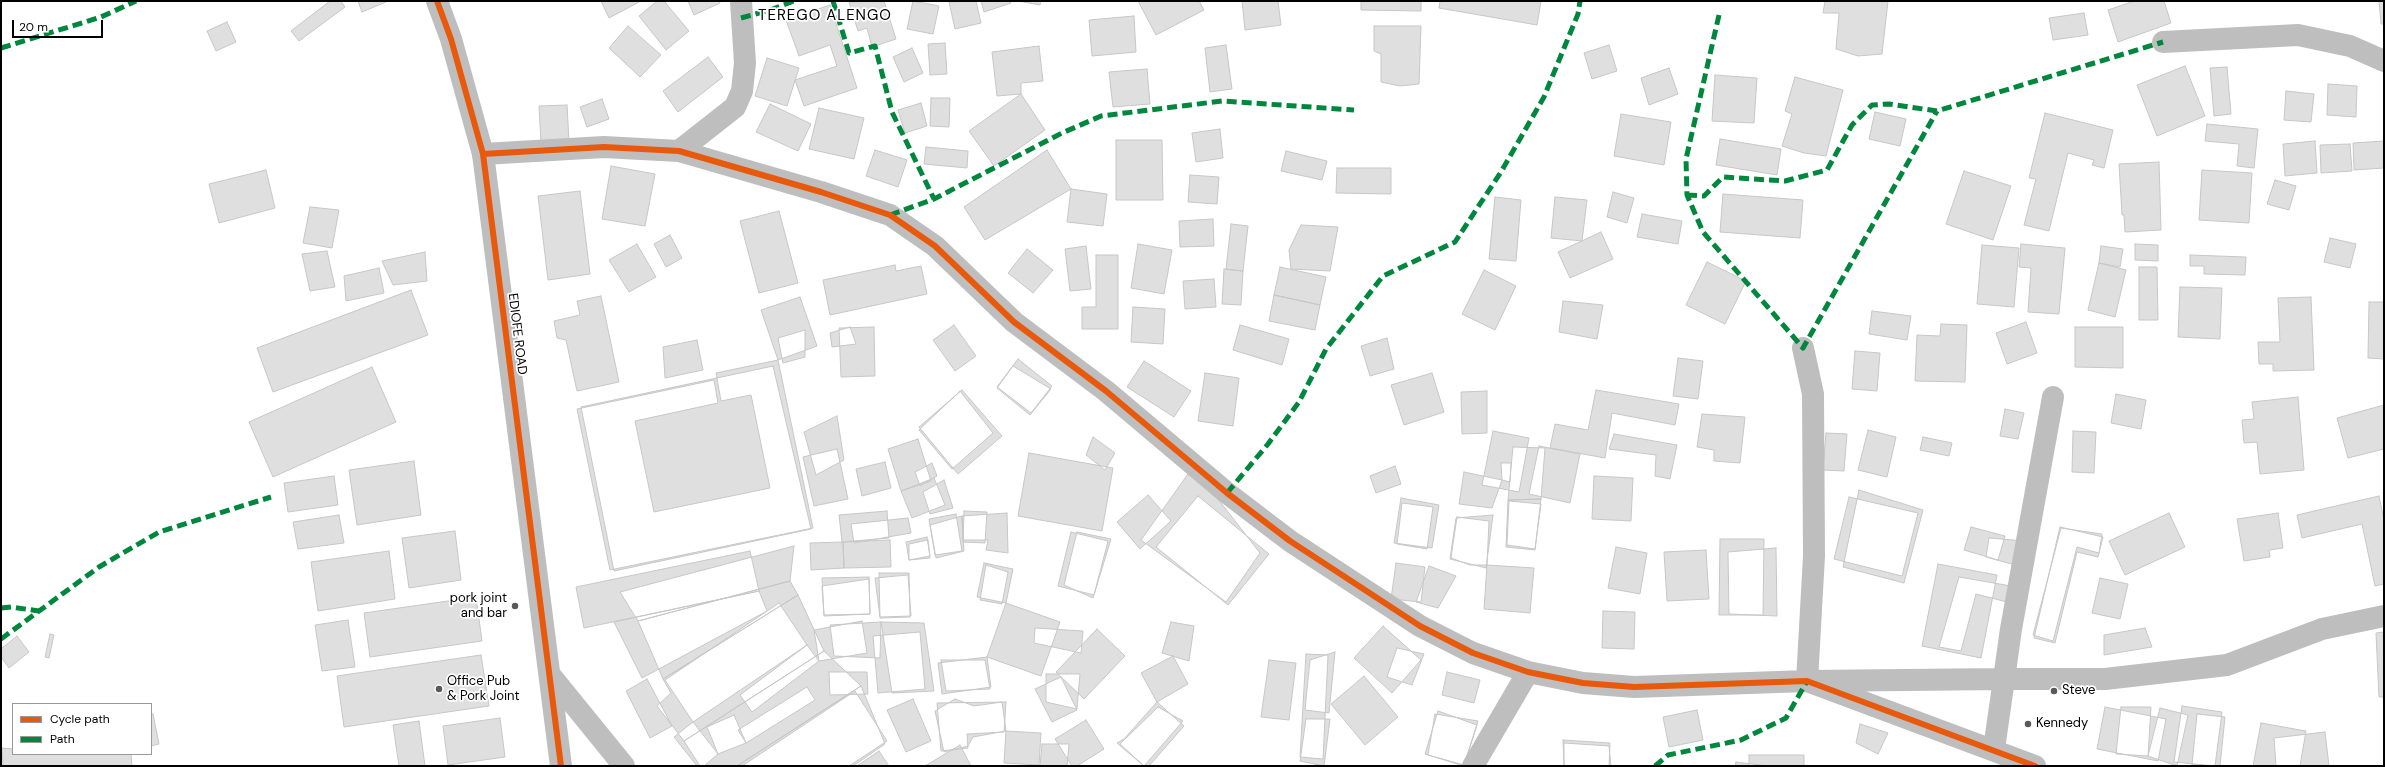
<!DOCTYPE html>
<style>
body{margin:0}
#map{position:relative;width:2385px;height:767px;overflow:hidden;background:#fff;font-family:"DM Sans",sans-serif}
canvas{display:block}
.frame{position:absolute;inset:0;border:2px solid #000;pointer-events:none}
.legend{position:absolute;left:12px;top:703px;width:140px;height:52px;box-sizing:border-box;background:#fff;border:1px solid #999;margin:0;padding:5px 7px;list-style:none;font-size:12px;color:#000}
.legend li{display:flex;align-items:center;gap:8px;height:20px}
.legend b{width:20px;border:1px solid #999}
.scale{position:absolute;left:12px;top:20px;width:91px;height:18px;box-sizing:border-box;border:2px solid #000;border-top:0;padding-left:5px;font-size:12px;line-height:14px;white-space:nowrap;color:#000;-webkit-text-stroke:3px #fff;paint-order:stroke}
</style>
<div id="map">
<canvas width="2385" height="767"></canvas>
<div class="frame"></div>
<ul class="legend">
<li><b style="height:5px;background:#e8590c"></b>Cycle path</li>
<li><b style="height:5px;background:#00873e"></b>Path</li>
</ul>
<div class="scale">20 m</div>
</div>
<script>
const context = document.querySelector('canvas').getContext('2d');
context.lineJoin = 'round';
function paint(path, color) {
  context.fillStyle = color;
  context.fill(path, 'evenodd');
}
function shape(rows) {
  const path = new Path2D();
  for (const r of rows) {
    path.moveTo(r[0], r[1]);
    for (let i = 2; i < r.length; i += 2) path.lineTo(r[i], r[i + 1]);
  }
  return path;
}
function trace(path, color, width, dash) {
  context.strokeStyle = color;
  context.lineWidth = width;
  context.lineCap = dash ? 'butt' : 'round';
  context.setLineDash(dash || []);
  context.stroke(path);
}
function write(font, color, halo, rows, align = 'center') {
  context.font = font + ' "DM Sans",sans-serif';
  context.lineWidth = 3.5;
  context.setLineDash([]);
  context.textBaseline = 'middle';
  context.strokeStyle = halo;
  context.fillStyle = color;
  for (const [text, x, y, turn = 0] of rows) {
    context.save();
    context.translate(x, y);
    context.rotate((+turn || 0) * Math.PI / 180);
    context.textAlign = isNaN(turn) ? turn : align;
    if (halo) context.strokeText(text, 0, 0);
    context.fillText(text, 0, 0);
    context.restore();
  }
}
const building = shape([
 [330,1,341,1,345,7,299,41,291,31,330,1],
 [358,1,385,1,386,2,362,12,358,1],
 [601,1,641,1,609,18,601,1],
 [657,1,664,1,689,31,666,50,639,16,657,1],
 [688,1,719,1,720,3,694,15,688,1],
 [884,1,896,39,872,47,867,28,858,31,849,2,884,1],
 [913,1,939,6,933,34,907,29,913,1],
 [976,1,981,23,955,29,949,2,976,1],
 [981,1,1010,1,1011,3,984,12,981,1],
 [1018,1,1041,1,1040,5,1018,1],
 [1138,1,1199,1,1204,10,1156,35,1138,1],
 [1242,1,1278,1,1281,25,1245,30,1242,1],
 [1361,1,1421,1,1421,11,1361,10,1361,1],
 [1440,1,1541,1,1537,25,1439,8,1440,1],
 [1825,1,1888,1,1882,54,1858,56,1836,49,1839,13,1823,13,1825,1],
 [2134,1,2164,1,2171,23,2118,42,2108,10,2134,1],
 [2379,1,2384,1,2384,24,2381,24,2379,1],
 [830,5,857,88,804,106,795,80,837,66,830,45,799,56,786,20,830,5],
 [2084,13,2088,35,2053,40,2049,18,2084,13],
 [1134,16,1136,52,1092,56,1089,20,1134,16],
 [227,22,236,42,216,51,207,31,227,22],
 [628,26,661,55,640,77,609,48,628,26],
 [1374,26,1421,26,1419,84,1400,86,1381,82,1381,54,1374,51,1374,26],
 [945,43,947,74,930,75,928,44,945,43],
 [1226,45,1232,89,1210,92,1205,48,1226,45],
 [1609,45,1617,71,1592,79,1584,53,1609,45],
 [1039,46,1043,81,1021,83,1021,94,997,96,992,52,1039,46],
 [912,48,923,73,904,82,893,57,912,48],
 [708,57,723,77,678,112,663,91,708,57],
 [767,58,799,68,787,106,755,96,767,58],
 [2185,66,2205,116,2157,136,2137,85,2185,66],
 [2227,67,2231,114,2214,116,2210,68,2227,67],
 [1669,68,1678,94,1649,105,1641,78,1669,68],
 [1147,69,1150,104,1113,107,1109,72,1147,69],
 [1715,75,1757,78,1754,123,1712,121,1715,75],
 [1795,77,1843,90,1826,156,1804,153,1782,146,1792,114,1785,111,1795,77],
 [2328,84,2357,86,2356,117,2327,115,2328,84],
 [2286,91,2314,94,2311,122,2284,120,2286,91],
 [1021,94,1045,130,994,166,969,131,1021,94],
 [931,98,950,98,949,127,930,126,931,98],
 [602,99,609,119,587,127,580,107,602,99],
 [921,103,927,126,905,133,898,110,921,103],
 [770,104,811,124,798,151,756,132,770,104],
 [567,105,569,141,541,143,539,106,567,105],
 [819,108,864,118,854,159,809,149,819,108],
 [1875,112,1906,119,1900,146,1869,139,1875,112],
 [2045,113,2113,130,2104,168,2092,165,2094,160,2068,153,2049,231,2024,225,2036,179,2029,178,2045,113],
 [1621,114,1671,122,1664,165,1614,156,1621,114],
 [2207,124,2258,129,2254,168,2237,166,2239,144,2205,141,2207,124],
 [1220,129,1223,158,1196,162,1192,133,1220,129],
 [1720,139,1781,149,1777,175,1716,165,1720,139],
 [1116,140,1162,140,1163,200,1116,200,1116,140],
 [2315,141,2317,173,2285,176,2283,144,2315,141],
 [2384,141,2384,168,2354,170,2353,143,2384,141],
 [2350,144,2352,171,2321,173,2320,145,2350,144],
 [926,147,968,151,967,168,924,164,926,147],
 [875,150,907,160,898,187,866,176,875,150],
 [1047,150,1071,189,985,240,964,207,1047,150],
 [1286,151,1327,161,1322,180,1281,171,1286,151],
 [2159,162,2161,230,2125,232,2124,215,2122,215,2119,164,2159,162],
 [611,166,655,174,645,226,602,219,611,166],
 [1337,168,1391,168,1391,194,1336,193,1337,168],
 [266,170,275,208,219,223,209,184,266,170],
 [2202,170,2252,173,2249,223,2199,220,2202,170],
 [1964,171,2011,186,1993,240,1946,224,1964,171],
 [1190,175,1219,177,1217,204,1188,202,1190,175],
 [2275,180,2296,186,2289,210,2267,204,2275,180],
 [1071,189,1107,194,1103,226,1067,222,1071,189],
 [580,191,590,274,548,280,538,196,580,191],
 [1613,192,1634,198,1627,223,1607,217,1613,192],
 [1723,194,1803,200,1800,238,1720,232,1723,194],
 [1495,197,1521,200,1516,261,1489,259,1495,197],
 [1555,197,1587,200,1582,241,1551,238,1555,197],
 [310,207,339,210,332,248,303,243,310,207],
 [779,211,798,283,759,293,740,221,779,211],
 [1642,214,1682,221,1678,244,1637,237,1642,214],
 [1213,219,1214,246,1180,247,1179,221,1213,219],
 [1231,224,1248,226,1243,271,1226,269,1231,224],
 [1301,225,1338,227,1330,271,1291,269,1289,250,1301,225],
 [1601,232,1613,259,1570,278,1558,252,1601,232],
 [670,235,682,258,666,267,654,244,670,235],
 [2330,238,2356,244,2350,268,2324,262,2330,238],
 [637,244,656,277,629,292,609,260,637,244],
 [1138,244,1172,250,1164,294,1131,288,1138,244],
 [2021,244,2065,248,2059,314,2028,312,2031,268,2019,267,2021,244],
 [2135,244,2158,245,2158,261,2135,260,2135,244],
 [1982,245,2019,248,2014,307,1977,304,1982,245],
 [1086,246,1091,289,1070,291,1065,249,1086,246],
 [2101,246,2123,249,2120,267,2099,263,2101,246],
 [1027,249,1053,270,1033,293,1008,273,1027,249],
 [327,251,335,287,310,291,302,254,327,251],
 [425,252,427,281,393,285,382,261,425,252],
 [1096,255,1118,255,1118,329,1082,329,1082,307,1096,307,1096,255],
 [2190,255,2246,257,2245,275,2204,274,2204,266,2190,266,2190,255],
 [1707,262,1746,281,1725,324,1686,305,1707,262],
 [2099,263,2126,270,2115,317,2088,310,2099,263],
 [895,265,896,271,921,266,927,294,830,315,823,280,895,265],
 [1280,267,1326,277,1320,305,1274,295,1280,267],
 [2139,267,2157,267,2158,320,2139,320,2139,267],
 [379,268,384,293,346,301,344,276,379,268],
 [1224,269,1243,271,1241,305,1222,304,1224,269],
 [1484,270,1516,286,1495,330,1462,314,1484,270],
 [1214,279,1216,307,1185,309,1183,281,1214,279],
 [2180,287,2222,288,2220,339,2178,337,2180,287],
 [411,290,428,335,273,392,257,348,411,290],
 [1274,295,1320,305,1315,330,1269,321,1274,295],
 [601,296,619,382,577,391,566,340,557,338,554,321,580,315,577,301,601,296],
 [800,297,817,346,778,360,761,310,800,297],
 [2311,297,2314,370,2273,371,2273,364,2259,364,2258,342,2280,342,2278,298,2311,297],
 [1563,301,1603,305,1597,339,1559,332,1563,301],
 [2369,302,2384,302,2384,359,2368,358,2369,302],
 [1133,307,1165,309,1163,344,1131,342,1133,307],
 [1872,311,1911,316,1907,340,1869,334,1872,311],
 [2026,322,2037,353,2007,364,1996,333,2026,322],
 [1941,324,1967,325,1965,382,1915,381,1917,335,1940,336,1941,324],
 [954,325,976,356,955,371,933,340,954,325],
 [1240,325,1289,339,1282,365,1233,350,1240,325],
 [850,327,856,344,832,347,830,333,850,327],
 [874,327,875,376,841,377,839,328,874,327],
 [2075,327,2123,327,2123,368,2075,367,2075,327],
 [805,330,805,357,783,363,778,338,805,330],
 [1387,338,1394,369,1370,376,1361,346,1387,338],
 [697,340,703,370,665,378,663,347,697,340],
 [1855,351,1880,353,1877,391,1852,389,1855,351],
 [1678,358,1703,361,1698,399,1673,396,1678,358],
 [1018,359,1052,386,1031,413,997,387,1018,359],
 [778,360,813,528,610,570,577,409,714,380,718,403,635,421,654,512,770,488,751,395,721,401,716,373,778,360],
 [1144,361,1191,391,1174,417,1127,387,1144,361],
 [773,366,811,529,614,571,581,407,773,366],
 [1013,366,1051,389,1030,415,997,388,1013,366],
 [372,367,396,422,273,477,249,422,372,367],
 [1205,373,1239,378,1233,426,1198,421,1205,373],
 [1432,373,1444,412,1404,425,1391,385,1432,373],
 [962,390,1002,436,958,474,919,427,962,390],
 [1596,390,1679,404,1675,425,1612,413,1605,458,1550,448,1555,424,1588,430,1596,390],
 [960,391,993,433,952,469,919,430,960,391],
 [1487,391,1487,433,1462,434,1461,392,1487,391],
 [2116,394,2146,400,2141,429,2111,423,2116,394],
 [2298,397,2304,470,2260,474,2257,442,2244,443,2242,420,2254,419,2252,402,2298,397],
 [2384,405,2384,449,2348,458,2337,418,2384,405],
 [2005,409,2024,413,2018,439,2000,436,2005,409],
 [1702,414,1745,417,1740,463,1714,461,1714,450,1697,447,1702,414],
 [837,416,844,460,816,475,804,432,837,416],
 [1868,430,1896,437,1887,477,1858,470,1868,430],
 [1493,431,1529,438,1519,492,1482,485,1493,431],
 [2073,431,2096,432,2094,473,2072,472,2073,431],
 [1826,433,1847,434,1844,471,1823,470,1826,433],
 [1614,434,1677,445,1670,479,1655,476,1656,455,1609,449,1614,434],
 [1093,437,1115,453,1105,470,1086,455,1093,437],
 [1923,437,1952,443,1949,456,1920,450,1923,437],
 [918,439,931,481,901,491,888,449,918,439],
 [1539,446,1580,454,1570,503,1529,494,1539,446],
 [1513,447,1545,448,1541,499,1508,500,1513,447],
 [837,449,848,499,814,506,803,457,837,449],
 [1029,453,1113,468,1102,531,1018,516,1029,453],
 [414,461,421,515,357,525,349,470,414,461],
 [885,462,891,488,862,496,856,469,885,462],
 [932,463,937,476,920,486,915,472,932,463],
 [1501,463,1511,463,1510,482,1502,480,1501,463],
 [1395,466,1401,484,1376,493,1370,476,1395,466],
 [1193,467,1260,553,1226,602,1141,540,1193,467],
 [1464,472,1502,480,1492,508,1459,504,1464,472],
 [334,476,338,505,288,512,284,483,334,476],
 [1594,476,1633,478,1631,521,1592,519,1594,476],
 [934,478,945,505,912,518,901,491,934,478],
 [944,480,953,508,930,514,923,492,944,480],
 [1859,490,1923,510,1904,583,1843,567,1859,490],
 [1148,495,1171,521,1140,549,1117,522,1148,495],
 [1198,496,1269,554,1228,605,1156,547,1198,496],
 [2379,496,2384,520,2384,584,2375,586,2362,524,2302,538,2297,515,2379,496],
 [1849,497,1918,513,1902,576,1834,559,1849,497],
 [1401,498,1439,505,1432,548,1394,543,1401,498],
 [1541,499,1535,550,1506,547,1508,500,1541,499],
 [1509,501,1541,504,1535,549,1507,545,1509,501],
 [1402,503,1433,507,1427,549,1397,544,1402,503],
 [887,511,889,538,842,542,839,515,887,511],
 [964,511,987,512,985,543,963,542,964,511],
 [1007,513,1008,553,986,550,988,540,963,540,962,516,1007,513],
 [2169,513,2185,547,2125,575,2109,541,2169,513],
 [2278,513,2283,548,2269,550,2270,557,2244,561,2237,519,2278,513],
 [956,514,962,551,935,555,929,519,956,514],
 [339,515,344,543,298,549,293,522,339,515],
 [1493,515,1486,568,1450,559,1456,518,1493,515],
 [962,516,964,551,936,558,930,525,962,516],
 [1457,517,1489,521,1487,565,1470,565,1451,558,1457,517],
 [908,518,911,533,854,543,851,524,908,518],
 [1971,527,2005,536,1998,560,1964,550,1971,527],
 [2060,527,2103,537,2098,557,2077,552,2055,643,2034,638,2060,527],
 [2061,528,2102,534,2099,553,2077,547,2053,641,2033,635,2061,528],
 [455,531,461,580,409,588,402,538,455,531],
 [1071,532,1108,541,1094,595,1058,586,1071,532],
 [1077,532,1111,539,1093,598,1064,585,1077,532],
 [927,537,930,556,909,560,906,542,927,537],
 [1989,538,2025,541,2015,565,1986,557,1989,538],
 [1720,539,1764,539,1763,615,1719,615,1720,539],
 [890,540,891,567,844,568,843,542,890,540],
 [928,540,930,558,909,560,909,544,928,540],
 [843,542,844,568,811,570,810,543,843,542],
 [794,546,790,581,638,621,620,592,794,546],
 [1616,547,1647,553,1640,594,1608,588,1616,547],
 [1776,548,1777,616,1729,614,1728,552,1776,548],
 [1706,550,1709,599,1667,601,1664,552,1706,550],
 [389,551,395,599,318,611,311,562,389,551],
 [750,551,759,591,584,628,576,587,750,551],
 [984,563,1013,569,1006,603,977,597,984,563],
 [1396,563,1425,567,1421,602,1391,599,1396,563],
 [1938,564,1997,575,1981,658,1922,646,1938,564],
 [986,565,1008,572,1002,604,980,600,986,565],
 [1487,565,1534,568,1530,613,1484,609,1487,565],
 [1429,566,1456,576,1438,608,1416,602,1429,566],
 [879,573,909,573,910,617,880,618,879,573],
 [908,575,911,616,880,617,875,578,908,575],
 [869,577,870,614,824,615,822,578,869,577],
 [1959,577,2011,586,2007,602,1976,594,1961,651,1939,647,1959,577],
 [2100,578,2128,584,2120,619,2092,613,2100,578],
 [869,579,870,614,824,616,822,586,869,579],
 [790,581,798,595,663,679,638,621,790,581],
 [759,591,767,611,642,678,614,622,759,591],
 [798,595,824,651,684,741,657,706,671,693,663,679,798,595],
 [476,597,482,641,370,657,364,613,476,597],
 [779,603,807,645,693,722,665,680,779,603],
 [1006,603,1060,622,1041,676,987,657,1006,603],
 [1603,611,1635,612,1634,649,1602,648,1603,611],
 [348,620,355,667,322,671,315,625,348,620],
 [862,621,867,653,819,661,814,630,862,621],
 [881,622,880,658,834,656,830,625,881,622],
 [881,622,924,623,934,691,892,693,881,622],
 [1171,622,1194,626,1189,661,1162,653,1171,622],
 [1383,626,1421,660,1392,693,1354,658,1383,626],
 [1035,628,1083,631,1081,653,1034,643,1035,628],
 [2145,628,2152,647,2104,655,2104,635,2145,628],
 [1097,629,1125,656,1084,699,1056,672,1097,629],
 [920,632,925,689,878,693,873,636,920,632],
 [2384,632,2384,697,2379,697,2376,633,2384,632],
 [50,634,54,635,49,658,45,657,50,634],
 [17,636,29,652,9,668,1,657,1,649,17,636],
 [807,645,819,661,752,712,740,695,807,645],
 [1397,648,1424,654,1412,685,1387,677,1397,648],
 [824,651,861,686,737,766,700,766,684,741,824,651],
 [1335,652,1329,713,1305,710,1310,660,1335,652],
 [1306,654,1328,655,1323,759,1300,757,1306,654],
 [481,655,489,706,344,727,337,676,481,655],
 [1173,656,1188,684,1157,702,1141,673,1173,656],
 [987,657,991,687,942,694,938,663,987,657],
 [941,660,985,660,990,689,946,691,941,660],
 [1269,660,1296,663,1289,720,1261,717,1269,660],
 [829,672,867,672,868,694,830,695,829,672],
 [1447,672,1480,680,1474,703,1442,695,1447,672],
 [1046,674,1080,674,1077,709,1046,702,1046,674],
 [1364,676,1398,717,1365,745,1331,704,1364,676],
 [1061,677,1077,710,1052,722,1035,689,1061,677],
 [647,679,672,726,650,738,626,691,647,679],
 [861,686,885,744,853,766,737,766,861,686],
 [807,687,815,700,746,743,738,730,807,687],
 [855,691,887,741,849,766,742,766,855,691],
 [913,699,931,741,906,752,887,710,913,699],
 [955,699,974,706,1002,702,1006,731,973,737,968,746,944,752,935,711,955,699],
 [1006,702,1004,732,967,734,968,748,941,751,937,703,1006,702],
 [1157,702,1184,726,1149,766,1144,766,1117,743,1124,739,1157,702],
 [2182,706,2222,712,2215,766,2174,762,2182,706],
 [1158,707,1183,721,1144,766,1120,744,1158,707],
 [2105,707,2166,719,2158,761,2097,749,2105,707],
 [2121,707,2151,707,2148,756,2116,754,2121,707],
 [2160,708,2188,715,2177,766,2148,756,2160,708],
 [1697,710,1703,740,1669,747,1663,717,1697,710],
 [1438,711,1477,725,1464,766,1425,754,1438,711],
 [153,714,159,744,151,746,151,715,153,714],
 [1435,714,1478,721,1464,765,1428,755,1435,714],
 [2197,714,2225,717,2220,766,2192,765,2197,714],
 [734,715,746,743,718,754,707,727,734,715],
 [500,718,505,757,448,765,443,726,500,718],
 [1306,719,1330,719,1324,766,1300,761,1306,719],
 [1086,720,1104,749,1077,766,1072,766,1055,739,1086,720],
 [419,721,425,766,399,766,393,725,419,721],
 [693,722,718,754,704,766,697,766,674,737,693,722],
 [2261,723,2306,731,2300,766,2253,766,2261,723],
 [1860,724,1888,733,1878,754,1856,743,1860,724],
 [1006,731,1041,733,1039,765,1004,763,1006,731],
 [2325,732,2329,766,2276,766,2274,738,2325,732],
 [1563,740,1610,743,1609,766,1564,766,1563,740],
 [1564,743,1609,746,1611,766,1564,766,1564,743],
 [1042,744,1069,744,1067,766,1040,766,1042,744],
 [960,745,971,766,925,766,960,745],
 [2,748,13,749,13,754,131,754,132,766,3,766,2,748],
 [879,751,889,766,857,766,879,751],
 [1749,755,1804,755,1804,766,1749,766,1749,755],
 [1736,762,1768,766,1735,766,1736,762]
]);
const minor = shape([
 [2163,42,2298,35,2350,46,2384,61],
 [679,151,735,107,742,91,745,63,741,1],
 [483,154,604,147,679,151,821,192,890,215,935,246,1014,322,1106,391,1227,493,1290,541,1420,626,1473,653,1528,672,1583,683,1634,687,1807,681,2035,766],
 [1803,348,1813,394,1814,556,1807,681,2004,679,2011,629,2053,397],
 [1994,749,2004,679,2105,679,2227,665,2322,629,2384,616],
 [1473,766,1528,672]
]);
const tertiary = shape([
 [437,1,451,39,483,154,561,766],
 [550,675,624,766]
]);
const quiet = shape([
 [833,1,849,53,875,46,892,112,934,199],
 [1719,15,1686,159,1687,195,1703,232,1803,348,1937,111],
 [741,18,770,10,794,1],
 [1,48,101,17,136,1],
 [1687,195,1704,196,1723,177,1785,181,1827,170,1852,125,1872,105,1889,104,1937,111,2163,42],
 [890,215,934,199,1062,133,1101,116,1222,101,1354,110],
 [1227,493,1268,444,1299,402,1326,349,1383,276,1455,242,1501,172,1544,97,1578,14,1580,1],
 [1,608,11,607,39,611],
 [1,639,99,567,159,532,271,497],
 [1655,766,1668,755,1741,740,1786,718,1807,681]
]);
const cycleway = shape([
 [437,1,451,39,483,154,561,766],
 [483,154,604,147,679,151,821,192,890,215,935,246,1014,322,1106,391,1227,493,1290,541,1420,626,1473,653,1528,672,1583,683,1634,687,1807,681,2035,766]
]);
const markers = [
 [515,606,4,"#595959"],
 [439,689,4,"#595959"],
 [2054,691,4,"#595959"],
 [2028,724,4,"#595959"]
];
const streetNames = [
 ["EDIOFE ROAD",517,334,83]
];
const poiNames = [
 ["pork joint",507,599,"right"],
 ["and bar",507,614,"right"],
 ["Office Pub",447,682],
 ["& Pork Joint",447,697],
 ["Steve",2062,691],
 ["Kennedy",2036,724]
];
const quarterNames = [
 ["TEREGO ALENGO",825,16]
];
paint(building, '#dfdfdf');
trace(building, '#c7c7c7', 1);
trace(minor, '#bebebe', 22);
trace(tertiary, '#bebebe', 22);
trace(quiet, '#00873e', 5, [10, 5]);
trace(cycleway, '#e8590c', 6);
for (const [x, y, r, color] of markers) {
  const dot = new Path2D();
  dot.arc(x, y, r, 0, 2 * Math.PI);
  context.fillStyle = color;
  context.fill(dot);
  trace(dot, '#fff', 1.5);
}
write('13px', '#000', '#fff', streetNames);
write('13px', '#000', '#fff', poiNames, 'left');
context.letterSpacing = '1px';
write('15px', '#000', '#fff', quarterNames);
context.letterSpacing = '0px';
</script>
